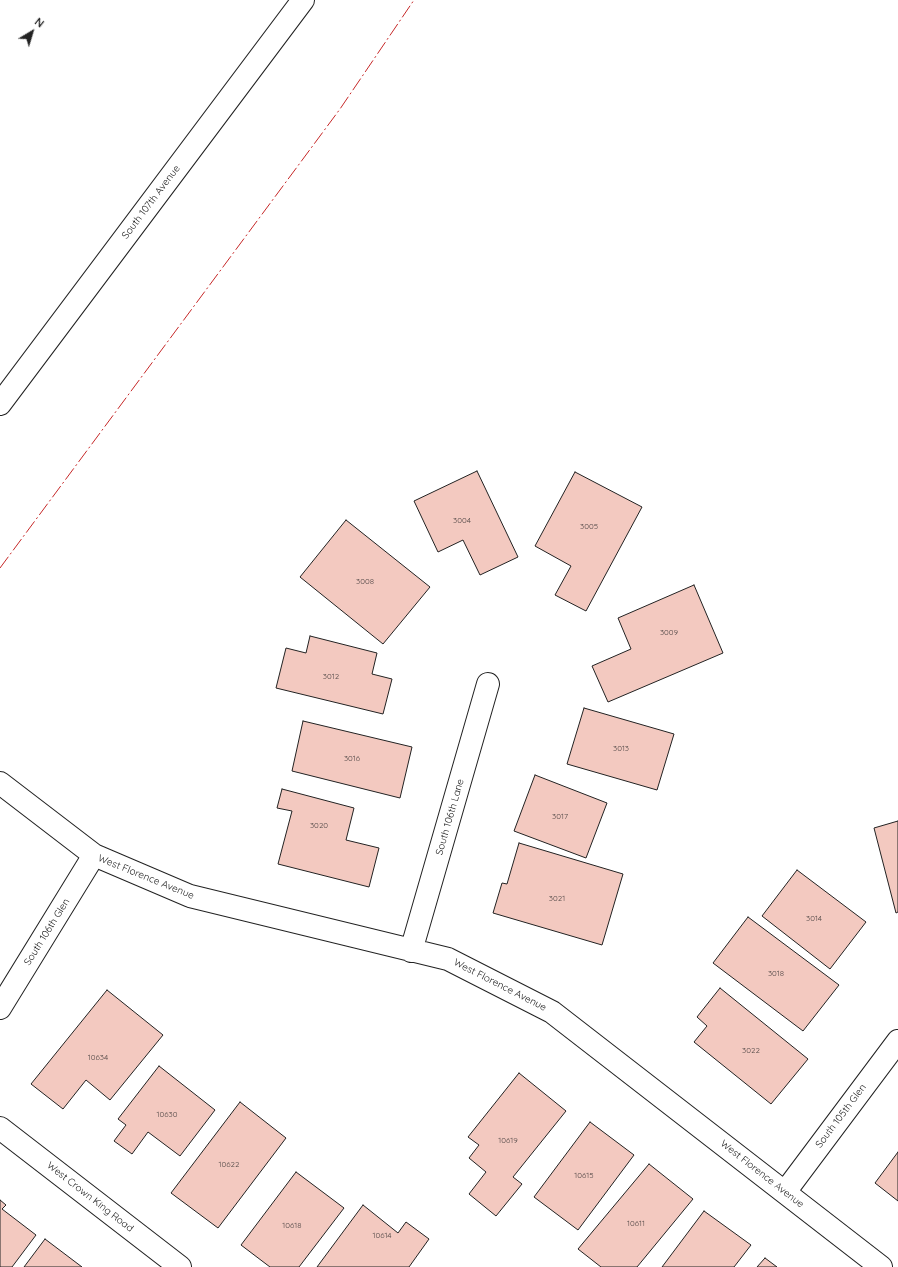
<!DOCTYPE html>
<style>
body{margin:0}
#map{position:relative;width:898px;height:1267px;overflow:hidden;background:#fff;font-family:Quicksand,sans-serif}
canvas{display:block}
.north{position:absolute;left:12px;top:12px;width:40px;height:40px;-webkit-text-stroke:3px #fff;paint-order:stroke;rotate:38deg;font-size:11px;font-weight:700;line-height:16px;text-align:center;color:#222}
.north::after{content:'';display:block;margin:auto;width:14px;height:18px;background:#222;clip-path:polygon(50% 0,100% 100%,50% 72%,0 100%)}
</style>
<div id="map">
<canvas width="898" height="1267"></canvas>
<div class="north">N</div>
</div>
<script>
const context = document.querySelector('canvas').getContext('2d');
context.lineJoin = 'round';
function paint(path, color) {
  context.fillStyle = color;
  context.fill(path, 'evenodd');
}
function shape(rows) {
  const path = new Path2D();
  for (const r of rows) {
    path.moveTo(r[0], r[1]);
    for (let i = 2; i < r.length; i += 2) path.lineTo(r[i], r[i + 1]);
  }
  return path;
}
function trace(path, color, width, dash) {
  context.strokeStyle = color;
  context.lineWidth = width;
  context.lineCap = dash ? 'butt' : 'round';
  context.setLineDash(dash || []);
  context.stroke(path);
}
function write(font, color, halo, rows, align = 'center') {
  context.font = font + ' Quicksand,sans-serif';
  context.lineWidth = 3;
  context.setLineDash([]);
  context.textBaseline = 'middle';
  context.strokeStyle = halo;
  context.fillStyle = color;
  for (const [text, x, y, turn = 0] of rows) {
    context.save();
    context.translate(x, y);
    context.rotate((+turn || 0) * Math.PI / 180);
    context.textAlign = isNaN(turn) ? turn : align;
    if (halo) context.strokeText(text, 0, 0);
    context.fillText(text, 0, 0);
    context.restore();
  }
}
const building = shape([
 [477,471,518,557,480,575,463,540,438,552,414,501,477,471],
 [575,472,642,507,586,611,555,595,571,566,535,546,575,472],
 [346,520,430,587,383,644,300,577,346,520],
 [694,585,723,653,608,702,592,666,631,649,618,618,694,585],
 [310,636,377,653,372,674,392,679,383,714,276,688,286,648,306,653,310,636],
 [584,708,674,734,657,790,567,764,584,708],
 [303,721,412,747,400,798,292,771,303,721],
 [535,775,607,803,586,858,514,831,535,775],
 [282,789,354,808,346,840,379,848,369,887,278,864,292,811,277,808,282,789],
 [898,821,898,912,896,913,874,828,898,821],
 [519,843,623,874,602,945,493,913,502,883,507,884,519,843],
 [797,870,866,922,830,969,762,916,797,870],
 [748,917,839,985,803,1031,713,963,748,917],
 [720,988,808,1059,771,1104,694,1042,707,1026,697,1017,720,988],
 [107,990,163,1035,110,1100,86,1080,63,1109,31,1084,107,990],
 [159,1066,215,1110,180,1156,148,1132,132,1154,114,1141,126,1125,118,1119,159,1066],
 [519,1073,566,1111,513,1177,522,1184,496,1216,469,1194,486,1172,469,1158,479,1145,468,1137,519,1073],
 [240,1102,286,1138,218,1228,171,1193,240,1102],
 [590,1122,634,1155,578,1230,534,1197,590,1122],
 [898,1152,898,1201,875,1183,898,1152],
 [649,1164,693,1199,637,1267,601,1267,578,1249,649,1164],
 [296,1172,344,1208,299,1267,270,1267,241,1245,296,1172],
 [0,1200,6,1205,2,1209,36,1235,12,1267,0,1267,0,1200],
 [363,1205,398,1233,406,1222,429,1239,409,1267,317,1267,363,1205],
 [704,1211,751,1245,734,1267,662,1267,704,1211],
 [45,1239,82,1267,24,1267,45,1239],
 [765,1258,777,1267,757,1267,765,1258]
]);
const street = shape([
 [0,783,94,855,190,896,448,959,552,1012,881,1267],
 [411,951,488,684],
 [0,1008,94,855],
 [0,1128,180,1267],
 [785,1192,898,1041]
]);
const secondary = shape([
 [0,404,303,0]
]);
const power = shape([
 [0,568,340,109,414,0]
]);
const numberNames = [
 ["3004",462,521],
 ["3005",589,527],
 ["3008",365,582],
 ["3009",669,633],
 ["3012",331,677],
 ["3013",621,749],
 ["3016",352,759],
 ["3017",560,817],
 ["3020",319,826],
 ["3021",557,899],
 ["3014",814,919],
 ["3018",776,974],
 ["3022",751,1051],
 ["10634",98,1058],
 ["10630",167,1115],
 ["10619",508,1141],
 ["10622",229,1165],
 ["10615",584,1176],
 ["10611",636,1224],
 ["10618",292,1226],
 ["10614",382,1236]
];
const streetNames = [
 ["South 107th Avenue",151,202,-53],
 ["South 106th Lane",450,817,-74],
 ["West Florence Avenue",146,877,22],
 ["South 106th Glen",47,932,-58],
 ["West Florence Avenue",500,985,27],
 ["South 105th Glen",841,1116,-53],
 ["West Florence Avenue",762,1174,38],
 ["West Crown King Road",90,1197,38]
];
paint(building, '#f3c9c0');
trace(building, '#222', 1);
trace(street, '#222', 24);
trace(secondary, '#222', 24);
trace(street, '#fff', 22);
trace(secondary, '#fff', 22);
trace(power, '#c62828', 1, [14, 3, 2, 3]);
write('8px', '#564c4a', null, numberNames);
write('10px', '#222', '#fff', streetNames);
</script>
